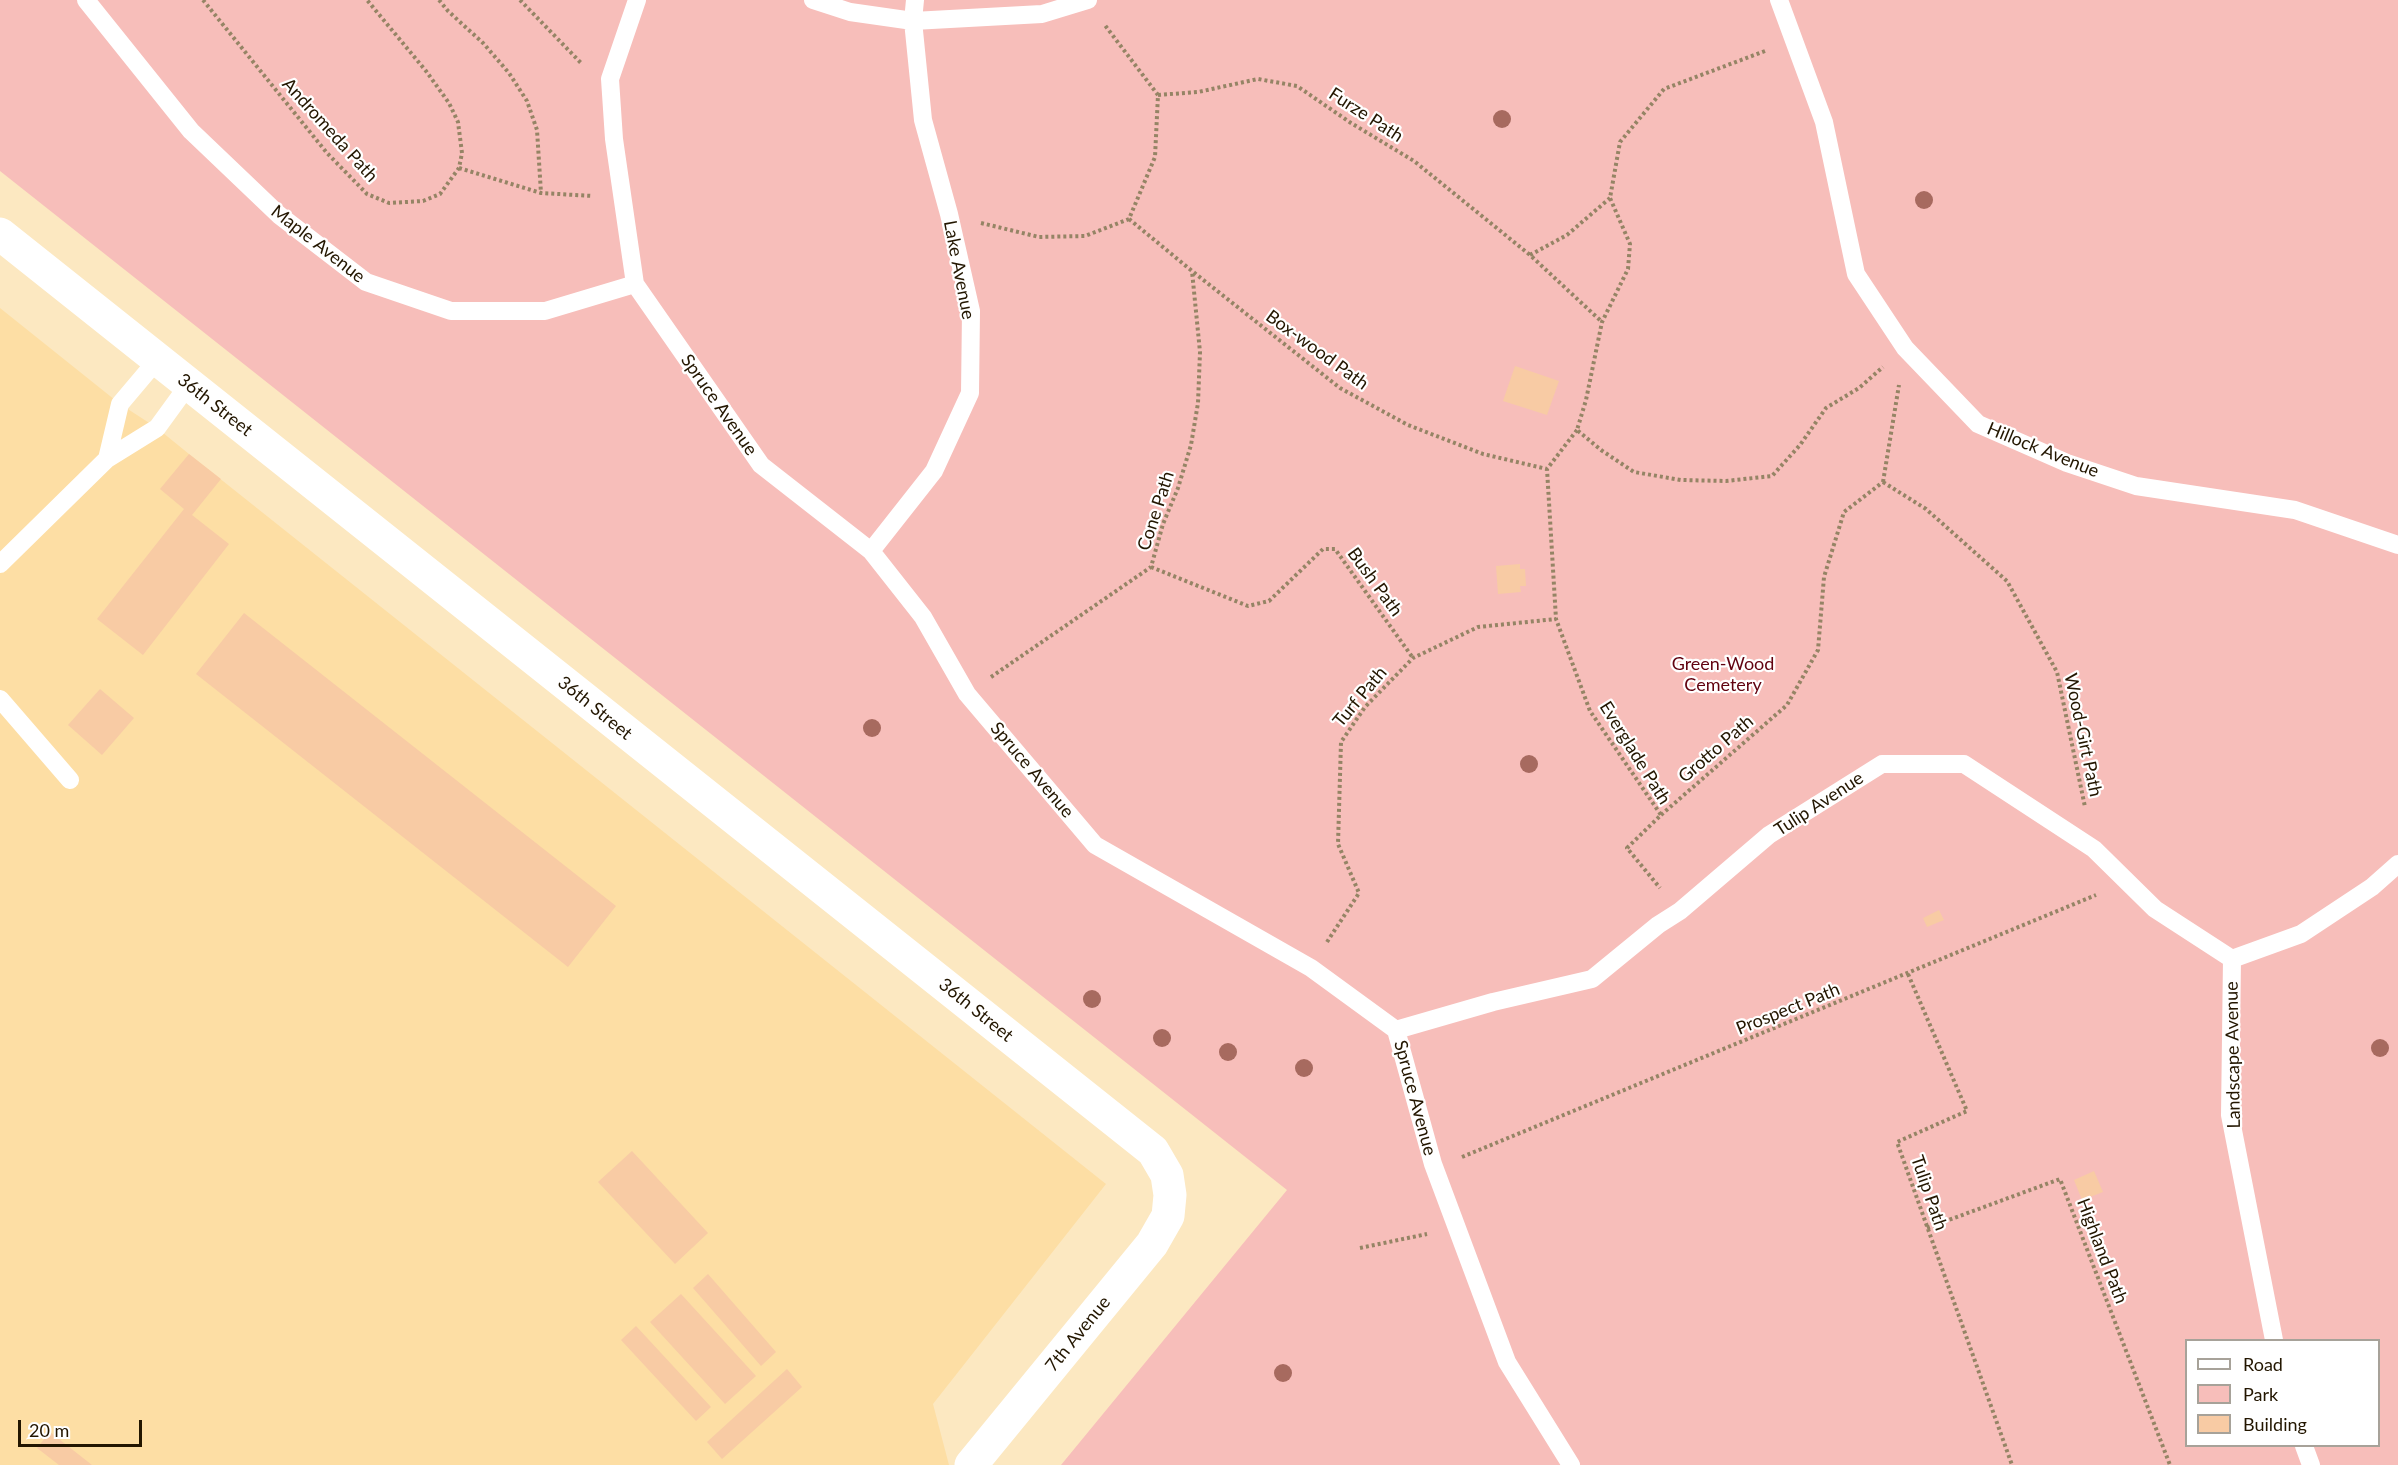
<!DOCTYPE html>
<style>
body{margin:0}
#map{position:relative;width:2398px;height:1465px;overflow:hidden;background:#fce8c1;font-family:Lato,sans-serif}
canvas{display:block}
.legend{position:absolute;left:2185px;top:1339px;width:195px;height:108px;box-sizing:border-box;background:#fff;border:2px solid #a7a299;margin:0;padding:8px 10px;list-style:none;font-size:18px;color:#231600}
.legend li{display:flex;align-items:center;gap:12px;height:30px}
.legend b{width:30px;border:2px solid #a7a299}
.scale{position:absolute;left:18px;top:1420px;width:124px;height:27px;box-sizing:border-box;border:3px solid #231600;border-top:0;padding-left:8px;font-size:18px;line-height:21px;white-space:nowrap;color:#231600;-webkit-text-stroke:4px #fff;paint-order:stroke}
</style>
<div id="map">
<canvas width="2398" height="1465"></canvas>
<ul class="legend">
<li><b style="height:8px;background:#fff"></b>Road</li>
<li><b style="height:16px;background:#f7beba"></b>Park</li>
<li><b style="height:16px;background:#f8cba4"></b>Building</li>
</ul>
<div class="scale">20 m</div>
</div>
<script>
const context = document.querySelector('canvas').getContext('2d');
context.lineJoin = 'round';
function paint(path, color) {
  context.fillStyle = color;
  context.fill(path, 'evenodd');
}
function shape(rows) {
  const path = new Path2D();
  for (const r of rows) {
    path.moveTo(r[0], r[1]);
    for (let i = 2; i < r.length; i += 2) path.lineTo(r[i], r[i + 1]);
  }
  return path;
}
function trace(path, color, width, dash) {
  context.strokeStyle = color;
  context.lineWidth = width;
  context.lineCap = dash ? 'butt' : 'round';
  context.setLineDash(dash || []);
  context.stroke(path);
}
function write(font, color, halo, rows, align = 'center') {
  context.font = font + ' Lato,sans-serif';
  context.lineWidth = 4.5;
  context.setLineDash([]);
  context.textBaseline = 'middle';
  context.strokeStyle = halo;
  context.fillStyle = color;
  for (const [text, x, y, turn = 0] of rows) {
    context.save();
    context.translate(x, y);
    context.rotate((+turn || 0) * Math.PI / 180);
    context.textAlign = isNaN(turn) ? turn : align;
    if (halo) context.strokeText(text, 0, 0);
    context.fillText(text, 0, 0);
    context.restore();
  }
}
const built = shape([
 [0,308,120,404,157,428,189,454,1106,1184,933,1404,949,1465,0,1465]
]);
const green = shape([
 [0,0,2398,0,2398,1465,1061,1465,1287,1190,0,171],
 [2186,1340,2378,1340,2378,1446,2186,1446]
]);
const building = shape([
 [1515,366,1559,381,1547,415,1503,401],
 [189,454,221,479,192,515,229,544,143,655,97,619,184,509,160,489],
 [1520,564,1520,569,1525,569,1526,586,1520,586,1521,592,1498,594,1496,566],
 [244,613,616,906,568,967,196,674],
 [100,689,134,718,102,755,68,725],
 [1939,910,1944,920,1927,927,1923,918],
 [632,1151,708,1233,675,1264,598,1182],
 [2094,1171,2103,1192,2082,1200,2074,1180],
 [708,1274,776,1352,761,1366,693,1288],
 [681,1294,756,1376,725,1404,650,1322],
 [636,1326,711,1407,696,1421,621,1340],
 [787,1369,802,1387,722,1459,707,1442],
 [50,1432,92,1465,59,1465,37,1448]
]);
const path = shape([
 [203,0,327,153,367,194,389,203,423,201,440,194,459,168,462,153,458,122,449,103,426,71,367,0],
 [439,0,448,11,483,43,509,73,527,101,537,130,541,193],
 [520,0,582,64],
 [1765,51,1664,89,1620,142,1610,198,1630,244,1628,269,1602,322,1586,400,1577,430,1601,450,1634,472,1681,480,1726,481,1772,476,1800,445,1826,408,1859,388,1883,367],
 [1158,95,1198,92,1258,79,1297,86,1351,123,1414,161,1530,255,1602,322],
 [459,168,541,193,593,196],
 [1129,219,1192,271,1340,388,1408,425,1483,454,1547,469],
 [981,223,1039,237,1085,236,1129,219,1155,157,1158,95,1104,24],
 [1530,255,1567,235,1610,198],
 [1577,430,1547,469,1556,619,1590,711,1661,815,1627,848,1660,888],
 [1883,482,1926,509,2007,581,2057,672,2085,807],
 [1883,482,1899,385],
 [1151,567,1248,606,1269,601,1323,549,1335,549,1413,658],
 [991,677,1151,567,1163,524,1178,488,1191,445,1198,403,1200,352,1192,271],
 [1661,815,1787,705,1818,650,1824,577,1844,512,1883,482],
 [1327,942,1359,893,1338,844,1341,742,1365,707,1413,658,1478,627,1556,619],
 [1908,974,1967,1111,1897,1142,2012,1465],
 [1462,1157,2096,895],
 [1927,1228,2060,1179,2170,1465],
 [1360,1248,1427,1234]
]);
const service = shape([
 [86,0,191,131,279,215,366,282,451,311,545,311,635,284],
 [637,0,610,79,614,139,635,284,761,465,871,551,923,617,967,694,1095,845,1311,968,1396,1030,1433,1164,1507,1362,1571,1465],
 [813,0,850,12,913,21,1042,14,1088,0],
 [1779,0,1824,122,1856,274,1905,348,1978,424,2067,463,2136,486,2295,510,2398,545],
 [107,459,120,404,158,359],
 [871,551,934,471,970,393,971,311,949,214,923,120,913,21,915,0],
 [0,564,107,459,157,428,189,384],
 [0,699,70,780],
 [1396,1030,1493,1002,1592,979,1658,925,1680,911,1769,835,1882,764,1964,764,2094,849,2155,909,2232,959],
 [2274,1340,2230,1115,2232,959,2301,934,2372,887,2398,864],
 [2304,1446,2311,1465]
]);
const minor = shape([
 [0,234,1153,1151,1167,1175,1170,1195,1168,1216,1152,1244,971,1465]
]);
const trees = [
 [1502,119],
 [1924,200],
 [872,728],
 [1529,764],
 [1092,999],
 [1162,1038],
 [2380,1048],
 [1228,1052],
 [1304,1068],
 [1283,1373]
];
const streetNames = [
 ["Furze Path",1366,115,33],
 ["Andromeda Path",330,130,48],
 ["Maple Avenue",318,244,38],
 ["Lake Avenue",959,270,79],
 ["Box-wood Path",1317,350,36],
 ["36th Street",215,405,38],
 ["Spruce Avenue",719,405,55],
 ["Hillock Avenue",2043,450,22],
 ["Cone Path",1156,511,-72],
 ["Bush Path",1375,582,54],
 ["Turf Path",1360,697,-50],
 ["36th Street",595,708,39],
 ["Wood-Girt Path",2083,735,78],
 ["Grotto Path",1716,749,-41],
 ["Everglade Path",1635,753,58],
 ["Spruce Avenue",1032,770,50],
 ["Tulip Avenue",1819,804,-33],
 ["Prospect Path",1788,1009,-22],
 ["36th Street",976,1010,39],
 ["Landscape Avenue",2233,1055,-91],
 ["Spruce Avenue",1415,1098,75],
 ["Tulip Path",1929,1193,71],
 ["Highland Path",2102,1251,69],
 ["7th Avenue",1078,1334,-51]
];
const parkNames = [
 ["Green-Wood",1723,664],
 ["Cemetery",1723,685]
];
paint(built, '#fddea4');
paint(green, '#f7beba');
paint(building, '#f8cba4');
trace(path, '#958465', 4, [3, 3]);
trace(service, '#fff', 18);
trace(minor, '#fff', 33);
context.fillStyle = '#a76a5f';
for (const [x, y] of trees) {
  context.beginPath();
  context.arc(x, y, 9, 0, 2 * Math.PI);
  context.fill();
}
write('18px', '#231600', '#fff', streetNames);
write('18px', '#61020f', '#fff', parkNames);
</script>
